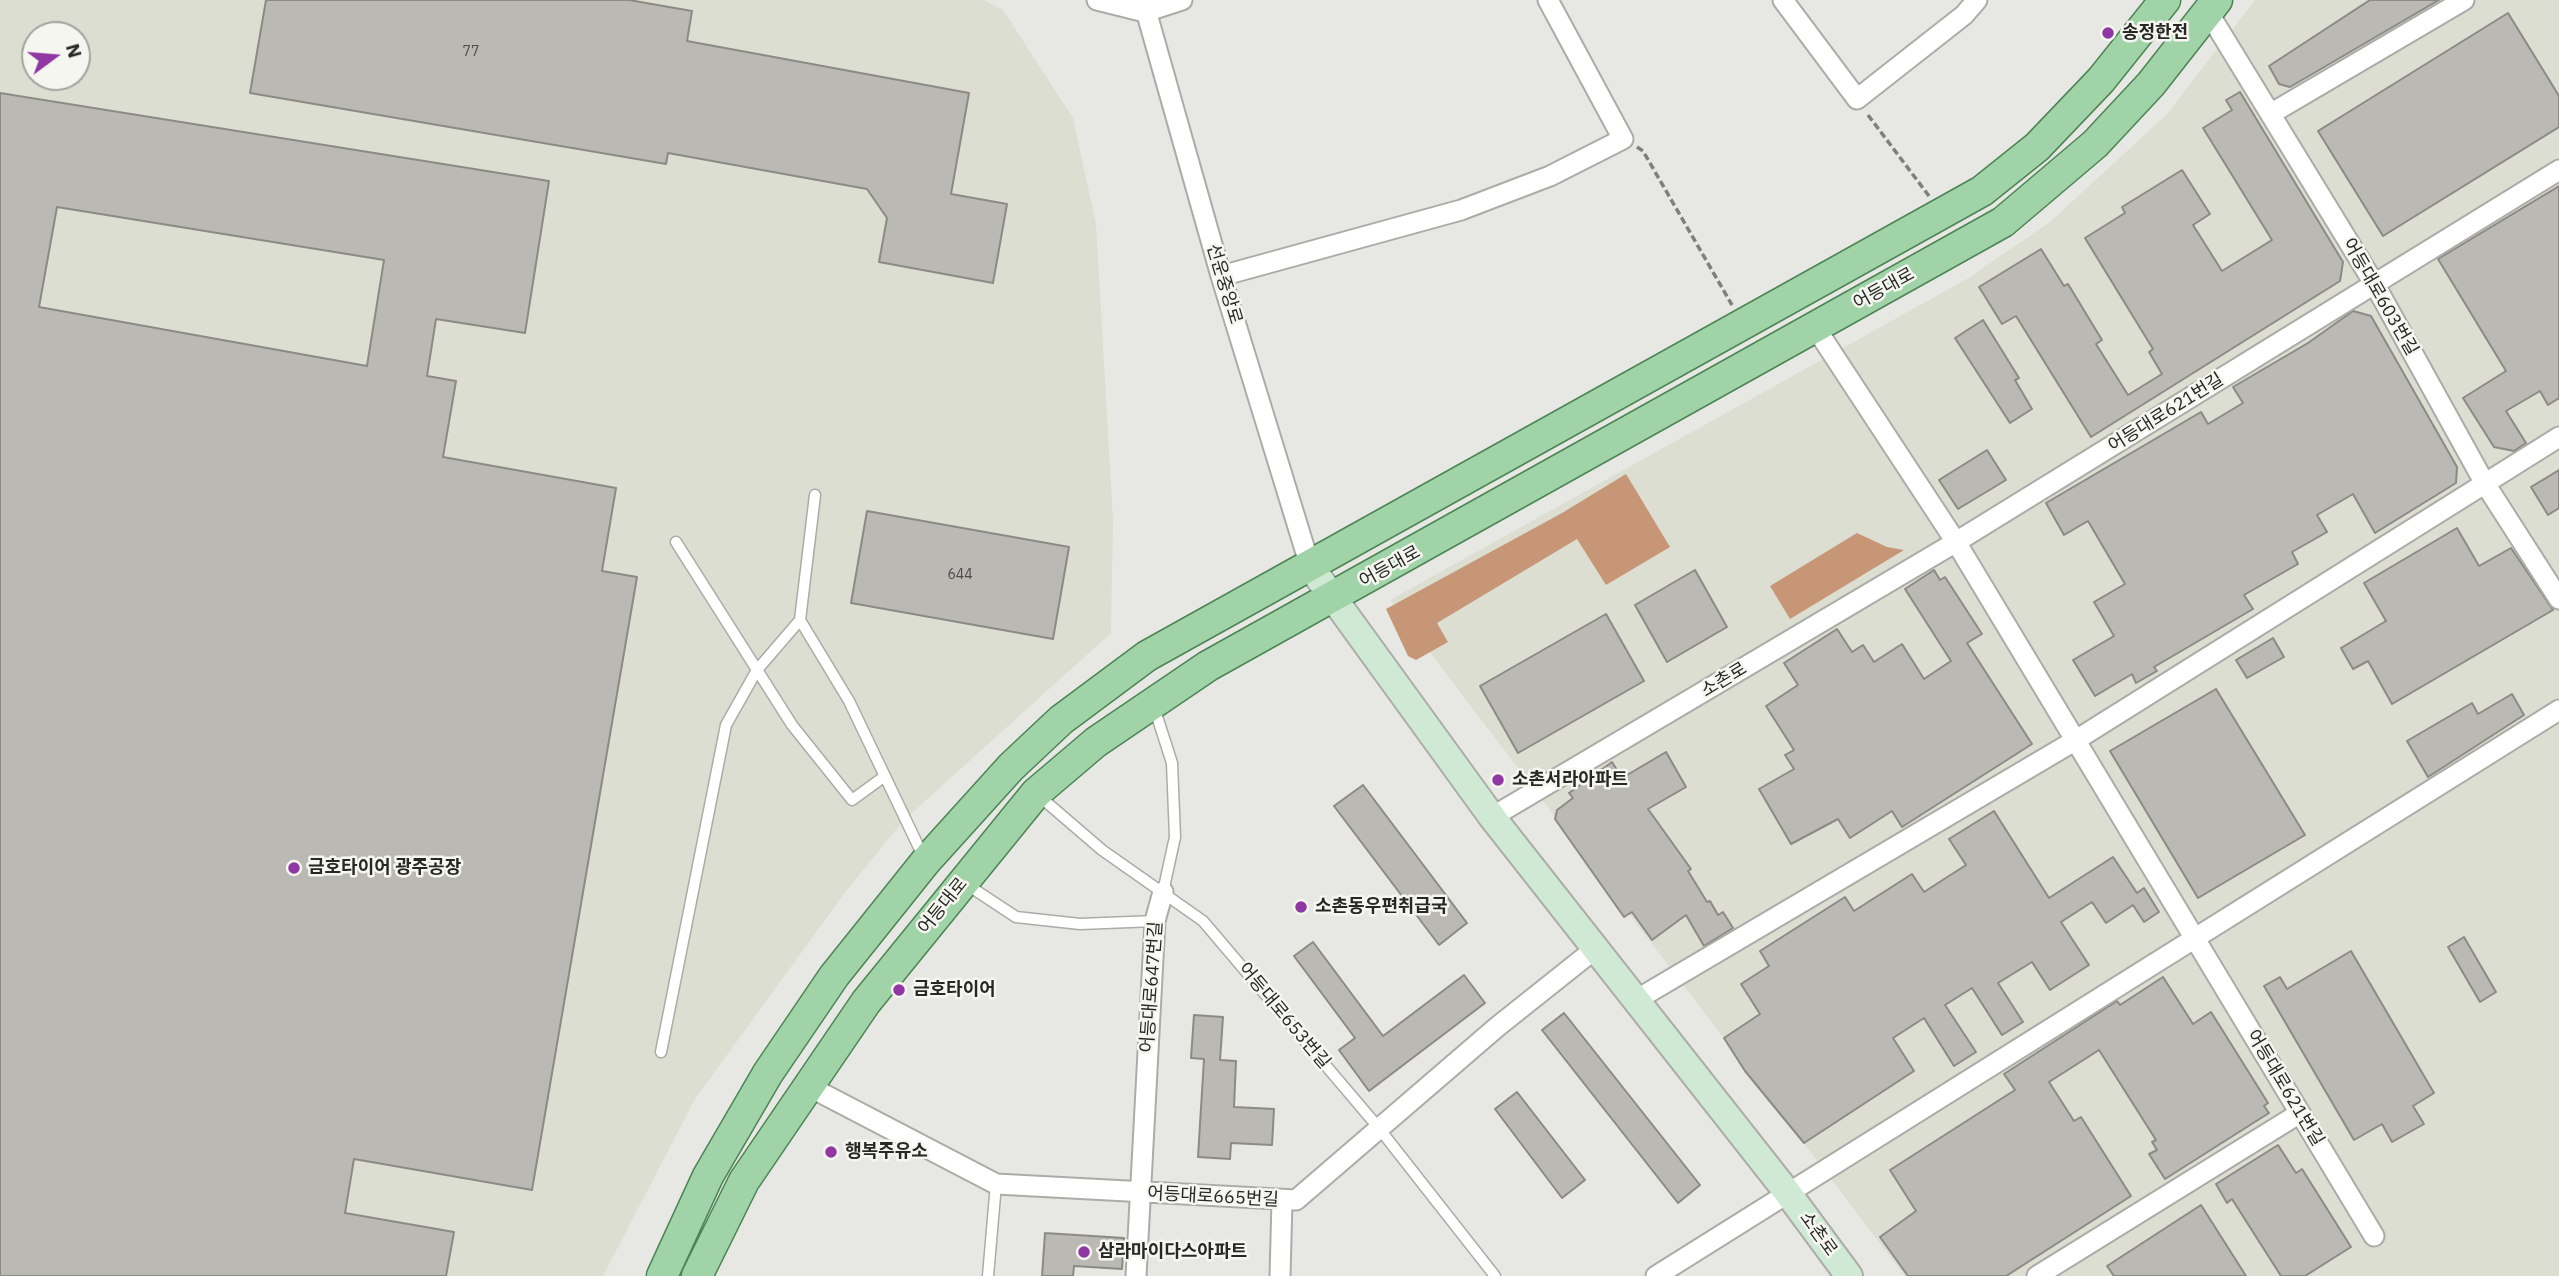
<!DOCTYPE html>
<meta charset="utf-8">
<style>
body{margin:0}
#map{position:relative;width:2559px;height:1276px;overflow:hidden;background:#e7e8e3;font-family:"IBM Plex Sans",sans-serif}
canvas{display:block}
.north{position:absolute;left:21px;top:21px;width:70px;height:70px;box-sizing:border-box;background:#f5f6f0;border:2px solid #a3a39f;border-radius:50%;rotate:74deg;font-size:19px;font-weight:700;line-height:28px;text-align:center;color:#272725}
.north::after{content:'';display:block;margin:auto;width:24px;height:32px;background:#9037a3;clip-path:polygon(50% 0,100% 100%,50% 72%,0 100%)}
</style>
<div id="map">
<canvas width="2559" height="1276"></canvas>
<div class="north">N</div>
</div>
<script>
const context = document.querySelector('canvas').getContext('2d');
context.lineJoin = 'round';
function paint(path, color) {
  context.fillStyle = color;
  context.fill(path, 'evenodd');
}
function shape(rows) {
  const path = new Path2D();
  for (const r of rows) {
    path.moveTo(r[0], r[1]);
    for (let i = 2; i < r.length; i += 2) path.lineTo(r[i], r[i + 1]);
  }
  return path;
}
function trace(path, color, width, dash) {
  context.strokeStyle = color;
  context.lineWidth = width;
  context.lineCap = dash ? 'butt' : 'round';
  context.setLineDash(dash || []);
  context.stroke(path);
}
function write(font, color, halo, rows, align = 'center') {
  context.font = font + ' "IBM Plex Sans","Noto Sans KR",sans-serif';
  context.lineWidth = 5;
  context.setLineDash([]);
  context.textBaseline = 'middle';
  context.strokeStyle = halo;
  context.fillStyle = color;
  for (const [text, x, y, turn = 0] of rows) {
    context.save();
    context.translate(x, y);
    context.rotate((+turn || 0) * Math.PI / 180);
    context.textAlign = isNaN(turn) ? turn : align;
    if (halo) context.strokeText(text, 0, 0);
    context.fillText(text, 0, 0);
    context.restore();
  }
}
const built = shape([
 [0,0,984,0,1003,10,1073,118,1096,224,1113,521,1111,633,904,820,846,891,695,1099,603,1276,0,1276],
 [35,35,77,35,77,77,35,77],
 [2255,0,2559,0,2559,1276,1905,1276,1390,600,1967,279,2050,222,2167,114]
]);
const forest = shape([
 [1626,474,1670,547,1606,585,1577,539,1437,623,1448,642,1416,660,1408,656,1386,609,1562,513],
 [1857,533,1887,547,1904,550,1790,619,1770,586]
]);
const building = shape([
 [266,0,629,0,692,11,687,41,969,93,951,194,1007,204,993,283,879,262,887,218,867,189,668,153,666,164,250,93,266,0],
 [2370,0,2439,0,2290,87,2279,84,2269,66,2370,0],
 [2508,13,2559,96,2559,127,2383,236,2318,131,2508,13],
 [2240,92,2343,262,2340,281,2091,437,2016,316,2002,324,1979,287,2041,249,2064,286,2068,284,2102,340,2096,344,2128,395,2162,374,2149,352,2153,349,2085,238,2125,213,2122,207,2182,170,2210,214,2193,225,2222,271,2272,240,2203,128,2232,110,2226,100,2240,92],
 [0,93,549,181,525,333,436,319,427,376,456,381,443,457,616,488,602,571,637,577,532,1190,354,1159,345,1213,454,1232,446,1276,0,1276,0,93],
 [57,207,384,260,367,366,39,307,57,207],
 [2559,186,2559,398,2548,405,2540,391,2506,411,2526,443,2514,451,2494,447,2463,398,2506,371,2438,259,2559,186],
 [2353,311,2371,316,2457,467,2456,483,2375,533,2353,494,2317,515,2327,532,2292,552,2298,564,2244,595,2253,609,2154,667,2157,671,2136,683,2132,674,2095,696,2073,660,2114,636,2094,602,2125,584,2088,521,2064,535,2046,503,2201,412,2208,424,2243,403,2233,387,2308,343,2353,311],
 [1983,320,2019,378,2015,380,2032,409,2010,423,1955,338,1983,320],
 [1987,450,2006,480,1958,509,1939,480,1987,450],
 [2559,470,2559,508,2548,515,2531,487,2559,470],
 [867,511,1069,547,1053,639,851,603,867,511],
 [2457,528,2479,566,2511,548,2553,610,2392,704,2368,661,2353,669,2341,648,2386,621,2364,583,2457,528],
 [1695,570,1727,627,1667,662,1635,605,1695,570],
 [1934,570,1940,580,1945,577,1982,634,1967,643,2032,744,1902,827,1892,811,1850,838,1838,819,1791,844,1759,789,1794,769,1785,755,1794,750,1766,706,1798,685,1784,663,1837,629,1852,652,1863,645,1874,662,1902,644,1924,679,1951,661,1905,589,1934,570],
 [1606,614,1644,681,1518,753,1480,686,1606,614],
 [2273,638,2284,657,2247,678,2236,660,2273,638],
 [2216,689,2305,835,2198,898,2110,751,2216,689],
 [2512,694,2524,715,2428,777,2407,741,2472,703,2478,714,2512,694],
 [1666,752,1686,787,1648,809,1691,869,1688,871,1707,902,1710,901,1718,915,1723,912,1733,928,1704,946,1686,915,1652,940,1632,912,1624,917,1555,819,1557,810,1573,798,1569,793,1612,762,1622,778,1666,752],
 [1363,785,1467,923,1439,945,1334,806,1363,785],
 [1994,811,2049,898,2113,857,2137,893,2144,888,2159,912,2144,922,2133,905,2106,923,2092,902,2061,922,2089,965,2050,990,2032,962,1998,983,2023,1022,2002,1035,1972,988,1945,1005,1976,1052,1954,1066,1924,1018,1893,1038,1914,1071,1804,1143,1745,1071,1724,1038,1760,1014,1741,984,1769,966,1760,951,1845,897,1854,911,1912,874,1924,892,1966,865,1949,839,1994,811],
 [2464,937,2496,992,2480,1002,2448,947,2464,937],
 [1313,942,1383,1036,1464,975,1485,1003,1369,1091,1339,1050,1355,1038,1294,956,1313,942],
 [2351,951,2434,1093,2413,1106,2424,1124,2392,1142,2382,1124,2354,1140,2264,986,2280,977,2287,989,2351,951],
 [2163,977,2193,1024,2211,1012,2268,1103,2264,1106,2269,1113,2165,1179,2149,1154,2157,1150,2152,1142,2156,1140,2099,1050,2049,1082,2074,1121,2081,1117,2131,1196,2006,1276,1908,1276,1880,1237,1916,1211,1890,1170,2015,1090,2004,1074,2117,1001,2120,1005,2163,977],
 [1564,1013,1700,1185,1678,1203,1542,1030,1564,1013],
 [1194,1015,1223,1017,1220,1060,1236,1061,1234,1107,1274,1109,1272,1145,1231,1143,1230,1159,1198,1157,1204,1059,1191,1058,1194,1015],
 [1517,1092,1585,1180,1562,1198,1495,1109,1517,1092],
 [2278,1145,2296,1173,2302,1169,2351,1247,2305,1276,2281,1276,2232,1199,2227,1203,2216,1184,2278,1145],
 [2201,1205,2246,1276,2114,1276,2107,1266,2201,1205],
 [1045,1233,1124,1238,1122,1269,1074,1266,1073,1276,1042,1276,1045,1233]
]);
const path = shape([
 [1868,115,1929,196],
 [1637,147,1643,151,1732,305]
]);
const lane = shape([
 [815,495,800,620,849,701,924,858],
 [676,542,792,725,852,800,885,776],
 [1154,707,1172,763,1175,837,1163,892],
 [1038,795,1102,850,1203,921,1378,1127,1495,1276],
 [966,884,1016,917,1080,924,1155,921],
 [661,1052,726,725,757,670,800,620],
 [988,1276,996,1184]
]);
const street = shape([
 [1097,0,1145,12,1182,0],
 [1143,0,1221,276,1310,566],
 [1783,0,1857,99,1964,15,1977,0],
 [2208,12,2375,285,2484,482,2559,599],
 [2272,113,2464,0],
 [1221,276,1461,210,1550,176,1623,139,1548,0],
 [1815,327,1956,542,2374,1236],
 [1492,817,1956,542,2559,170],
 [1636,1000,2076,740,2559,437],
 [806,1085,996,1184,1296,1200,1497,1027,1595,949],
 [1136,1276,1155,921,1163,892],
 [1280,1276,1282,1201],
 [1656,1276,2559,710],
 [2037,1276,2300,1113]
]);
const secondary = shape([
 [1310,566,1492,817,1787,1192,1849,1276]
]);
const primary = shape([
 [662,1276,708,1176,768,1073,834,976,926,861,1011,767,1061,720,1147,656,1982,191,2037,147,2101,80,2165,0],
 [697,1276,744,1181,866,1002,1036,793,1096,742,1208,666,2003,222,2095,144,2151,84,2217,0]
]);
const markers = [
 [2108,33,7,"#9037a3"],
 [1498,780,7,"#9037a3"],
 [294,868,7,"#9037a3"],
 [1301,907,7,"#9037a3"],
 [899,990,7,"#9037a3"],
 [831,1152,7,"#9037a3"],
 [1084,1252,7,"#9037a3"]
];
const numberNames = [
 ["77",471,52],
 ["644",960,575]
];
const poiNames = [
 ["송정한전",2122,33],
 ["소촌서라아파트",1512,780],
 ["금호타이어 광주공장",308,868],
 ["소촌동우편취급국",1315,907],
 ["금호타이어",913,990],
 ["행복주유소",845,1152],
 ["삼라마이다스아파트",1098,1252]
];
const streetNames = [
 ["선운중앙로",1224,284,73],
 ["어등대로",1884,289,-29],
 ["어등대로603번길",2380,297,60],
 ["어등대로621번길",2166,413,-32],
 ["어등대로",1390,567,-29],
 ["소촌로",1724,680,-31],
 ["어등대로",943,906,-51],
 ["어등대로647번길",1152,987,-86],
 ["어등대로653번길",1284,1016,50],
 ["어등대로621번길",2285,1088,59],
 ["어등대로665번길",1213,1197,3],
 ["소촌로",1818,1234,54]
];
paint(built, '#dbded1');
paint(forest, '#c79677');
paint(building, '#bbb9b4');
trace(building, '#8c8a85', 2);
trace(lane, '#abaca7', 13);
trace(street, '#abaca7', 23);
trace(secondary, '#abaca7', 30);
trace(primary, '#4c8454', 33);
trace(path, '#7f807c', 3.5, [7, 3.5]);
trace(lane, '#fff', 10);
trace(street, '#fff', 19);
trace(secondary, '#cfe9d4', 26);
trace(primary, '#a0d3a8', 30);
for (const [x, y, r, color] of markers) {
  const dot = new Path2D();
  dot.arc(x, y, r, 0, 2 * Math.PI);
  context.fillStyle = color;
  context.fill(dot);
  trace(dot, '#f5f6f0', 2.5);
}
write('14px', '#4c4c49', null, numberNames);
write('bold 18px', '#272725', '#f5f6f0', poiNames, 'left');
write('18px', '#272725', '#f5f6f0', streetNames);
</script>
